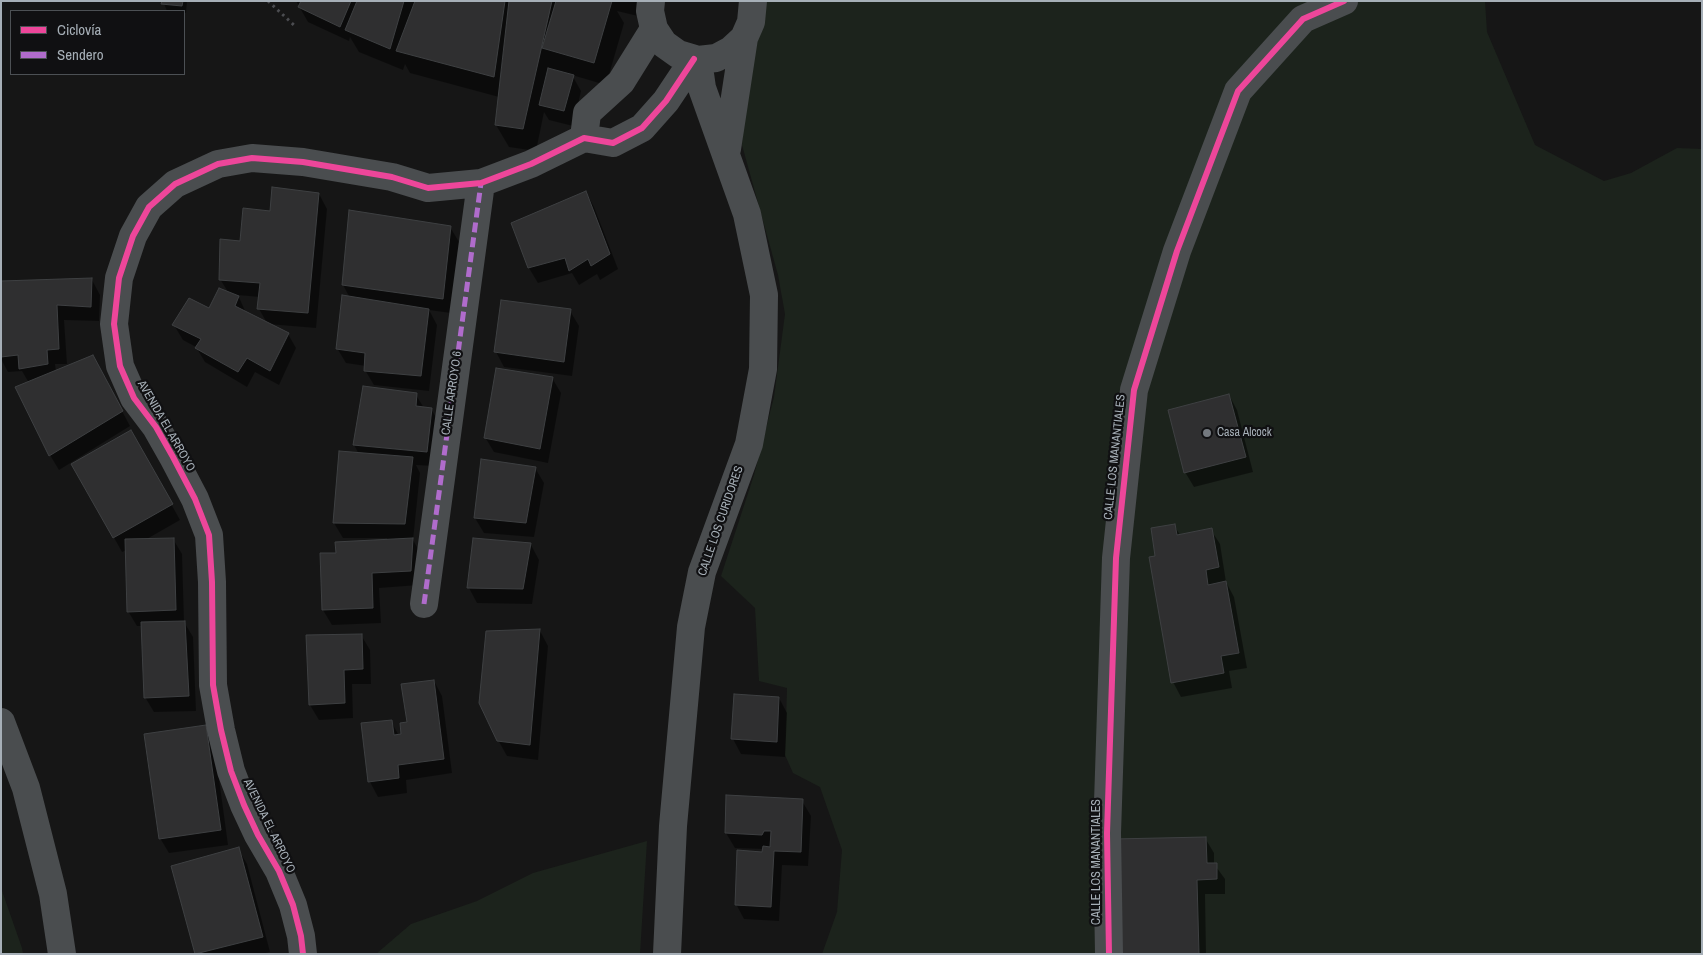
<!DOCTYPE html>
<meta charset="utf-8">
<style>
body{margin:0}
#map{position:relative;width:1703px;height:955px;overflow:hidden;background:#161616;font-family:"Archivo Narrow",sans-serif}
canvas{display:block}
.frame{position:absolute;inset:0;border:2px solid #a6afb7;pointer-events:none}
.legend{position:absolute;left:10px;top:10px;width:175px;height:65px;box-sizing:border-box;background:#101012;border:1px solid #4c5054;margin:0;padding:6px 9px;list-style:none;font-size:15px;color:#a6afb7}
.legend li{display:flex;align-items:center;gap:10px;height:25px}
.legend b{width:25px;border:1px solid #4c5054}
</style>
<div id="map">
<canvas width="1703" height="955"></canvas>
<div class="frame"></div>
<ul class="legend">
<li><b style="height:6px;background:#ed469a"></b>Ciclovía</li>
<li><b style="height:6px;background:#b06ccc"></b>Sendero</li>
</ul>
</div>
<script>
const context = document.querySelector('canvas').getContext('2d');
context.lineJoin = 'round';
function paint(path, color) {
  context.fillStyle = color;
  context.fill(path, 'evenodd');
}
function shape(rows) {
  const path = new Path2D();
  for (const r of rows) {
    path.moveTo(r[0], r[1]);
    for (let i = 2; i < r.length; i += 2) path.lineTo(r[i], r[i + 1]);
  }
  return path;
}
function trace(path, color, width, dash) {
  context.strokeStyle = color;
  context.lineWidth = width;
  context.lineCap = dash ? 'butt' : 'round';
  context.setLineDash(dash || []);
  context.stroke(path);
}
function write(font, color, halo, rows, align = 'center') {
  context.font = font + ' "Archivo Narrow",sans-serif';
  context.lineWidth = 4.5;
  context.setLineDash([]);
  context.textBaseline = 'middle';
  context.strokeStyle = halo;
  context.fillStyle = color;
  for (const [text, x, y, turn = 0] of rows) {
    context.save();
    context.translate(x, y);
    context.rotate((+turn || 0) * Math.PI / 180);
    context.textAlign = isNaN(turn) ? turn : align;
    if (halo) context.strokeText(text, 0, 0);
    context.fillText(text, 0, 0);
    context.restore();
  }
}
const green = shape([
 [762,1,1485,1,1487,32,1535,145,1604,181,1631,173,1677,148,1702,149,1702,954,822,954,837,912,842,850,820,787,793,773,785,755,787,688,759,681,755,608,721,576,754,475,774,397,785,314,778,275,742,145,746,68],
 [647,841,640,954,376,954,411,924,477,901,533,873],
 [1,888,22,948,23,954,1,954]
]);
const shadow = shape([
 [163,1,187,1,186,13,167,11],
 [296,1,641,1,638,16,617,11,624,23,606,85,572,75,581,91,573,126,549,120,544,112,536,151,509,147,496,125,499,97,410,73,405,64,403,70,359,52,350,37,349,41,308,22],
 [586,192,594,207,618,269,600,280,597,274,579,285,572,273,538,283,529,268,512,223],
 [319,194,327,209,316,328,268,324,288,334,296,348,279,385,255,372,247,387,205,362,196,347,183,340,174,325,209,310,228,292,220,279,241,242,272,212],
 [238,295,260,297,259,309,267,323,246,313],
 [450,227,459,242,451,313,429,310,437,325,429,391,374,385,365,370,366,366,346,363,337,348,350,298,343,285],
 [92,280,100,295,99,321,64,320,67,364,55,364,56,372,101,372,130,426,59,470,50,455,29,383,22,371,8,372,1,359,1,282],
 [570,311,579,326,572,376,504,367,496,352],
 [552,378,561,393,548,463,494,452,485,437],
 [416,395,424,408,431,409,440,424,435,466,416,465,420,473,413,540,421,554,419,585,379,588,381,623,332,625,323,610,337,554,387,541,387,538,343,538,334,523,359,454,354,445],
 [1229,395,1237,410,1253,472,1194,487,1185,472],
 [131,432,180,520,145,540,173,539,182,554,184,622,193,637,196,711,154,712,145,697,142,626,137,626,128,611,127,550,122,552,73,464],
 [535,468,544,483,534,537,484,533,475,518],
 [1174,525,1180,535,1211,530,1220,544,1226,582,1234,597,1247,668,1229,671,1232,688,1181,697,1173,682,1157,557],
 [531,545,539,560,532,604,477,603,469,588],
 [540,631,548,646,538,760,507,756,498,740],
 [361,635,370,650,371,684,352,684,353,718,319,720,310,705],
 [434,681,442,696,452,773,406,780,407,793,378,797,370,782,391,721,399,736,403,735,408,723],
 [735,696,779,698,787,713,785,757,741,754,733,739],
 [206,727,214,742,228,845,169,853,160,838],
 [802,801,811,816,808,866,782,865,779,921,744,919,736,904,764,849,735,848,726,833],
 [1205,838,1214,853,1214,864,1225,879,1225,894,1205,894,1206,954,1118,954],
 [238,849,247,864,270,952,262,954,196,954,173,867]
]);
const building = shape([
 [162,1,183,1,182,6,161,4,162,1],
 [301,1,351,1,340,27,298,7,301,1],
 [357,1,404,1,390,49,345,30,357,1],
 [415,1,505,1,494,77,396,51,415,1],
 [509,1,552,1,523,129,495,125,509,1],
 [556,1,612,1,594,63,542,48,556,1],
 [548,68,574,75,564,111,539,105,548,68],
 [272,187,319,193,308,313,257,309,260,283,219,280,220,239,240,241,243,208,270,211,272,187],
 [586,191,610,254,591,266,588,259,569,271,565,258,528,268,511,223,586,191],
 [349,210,451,226,443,299,342,285,349,210],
 [92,278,91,307,57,305,59,349,47,350,48,364,19,369,18,355,1,357,1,281,92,278],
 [219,288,239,296,235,306,289,333,270,371,247,358,238,372,195,348,201,339,172,325,189,298,209,308,219,288],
 [342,295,429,309,421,376,364,371,365,353,336,349,342,295],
 [501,300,571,309,564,362,494,352,501,300],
 [93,355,123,411,49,456,15,387,93,355],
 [496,368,553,377,540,449,484,438,496,368],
 [363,386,417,393,416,406,432,408,427,452,353,445,363,386],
 [1229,394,1246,457,1184,473,1168,410,1229,394],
 [131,430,173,504,113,538,71,464,131,430],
 [339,451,413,457,405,524,333,523,339,451],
 [481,459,536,467,526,523,474,518,481,459],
 [1175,524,1177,535,1212,528,1219,567,1206,570,1208,585,1226,581,1239,653,1221,656,1224,673,1171,683,1149,557,1155,556,1151,528,1175,524],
 [174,538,176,610,127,612,125,539,174,538],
 [413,538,411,571,372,573,373,608,322,610,320,553,336,553,335,542,413,538],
 [473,538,531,543,523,589,467,588,473,538],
 [185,621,189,696,144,698,141,622,185,621],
 [540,629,530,745,497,741,479,703,486,631,540,629],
 [362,634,363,669,344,670,345,703,309,705,306,635,362,634],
 [434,680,444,759,398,765,399,778,368,782,361,723,392,720,394,735,401,734,400,723,407,722,401,684,434,680],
 [734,694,779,697,777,742,731,739,734,694],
 [206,725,221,830,159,839,144,734,206,725],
 [726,795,803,799,801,852,774,851,771,907,735,905,737,850,762,852,763,846,770,847,771,831,764,831,762,835,725,833,726,795],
 [1206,837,1207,863,1217,863,1217,879,1197,880,1199,954,1116,954,1114,839,1206,837],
 [239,847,263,937,195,954,171,866,239,847]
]);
const path = shape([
 [268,1,295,26]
]);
const minor = shape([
 [651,1,650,11,654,29,664,44,678,54,698,60,716,58,731,50,744,38,751,22,753,1],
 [584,138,587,113,621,82,654,29],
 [727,149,744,38],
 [424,604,481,183],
 [1,722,26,788,53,894,62,954],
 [303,954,301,936,293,905,279,871,258,835,244,805,231,771,221,730,213,685,212,582,209,535,195,499,173,457,156,427,134,398,120,366,114,324,119,278,133,236,149,207,175,184,218,164,252,158,303,162,392,177,428,188,481,183,531,164,584,138,613,143,642,128,666,101,694,59],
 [667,954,673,826,691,627,702,572,749,444,763,369,764,295,747,214,702,88,698,60],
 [1109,954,1107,833,1116,558,1134,390,1177,251,1238,91,1303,19,1344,1]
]);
const quiet = shape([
 [424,604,481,183]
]);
const cycleway = shape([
 [303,954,301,936,293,905,279,871,258,835,244,805,231,771,221,730,213,685,212,582,209,535,195,499,173,457,156,427,134,398,120,366,114,324,119,278,133,236,149,207,175,184,218,164,252,158,303,162,392,177,428,188,481,183,531,164,584,138,613,143,642,128,666,101,694,59],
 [1109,954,1107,833,1116,558,1134,390,1177,251,1238,91,1303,19,1344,1]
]);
const markers = [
 [1207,433,5,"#74797f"]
];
const streetNames = [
 ["CALLE ARROYO 6",452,393,-82],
 ["AVENIDA EL ARROYO",166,426,60],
 ["CALLE LOS MANANTIALES",1115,457,-84],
 ["CALLE LOS CURIDORES",721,521,-71],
 ["AVENIDA EL ARROYO",269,826,64],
 ["CALLE LOS MANANTIALES",1097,862,-90]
];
const poiNames = [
 ["Casa Alcock",1217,433]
];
paint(green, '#1c231c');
paint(shadow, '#0007');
paint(building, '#2f2f30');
trace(building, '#3e4042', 1);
trace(path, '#4c4d51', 3, [2.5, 4]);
trace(minor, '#4a4d4f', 28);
trace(quiet, '#b06ccc', 5, [10, 5]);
trace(cycleway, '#ed469a', 6);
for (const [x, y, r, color] of markers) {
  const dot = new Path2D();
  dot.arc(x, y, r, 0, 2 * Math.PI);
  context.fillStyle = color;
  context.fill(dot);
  trace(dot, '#101012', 2);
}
write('12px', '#a6afb7', '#101012', streetNames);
write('12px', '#a6afb7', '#101012', poiNames, 'left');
</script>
